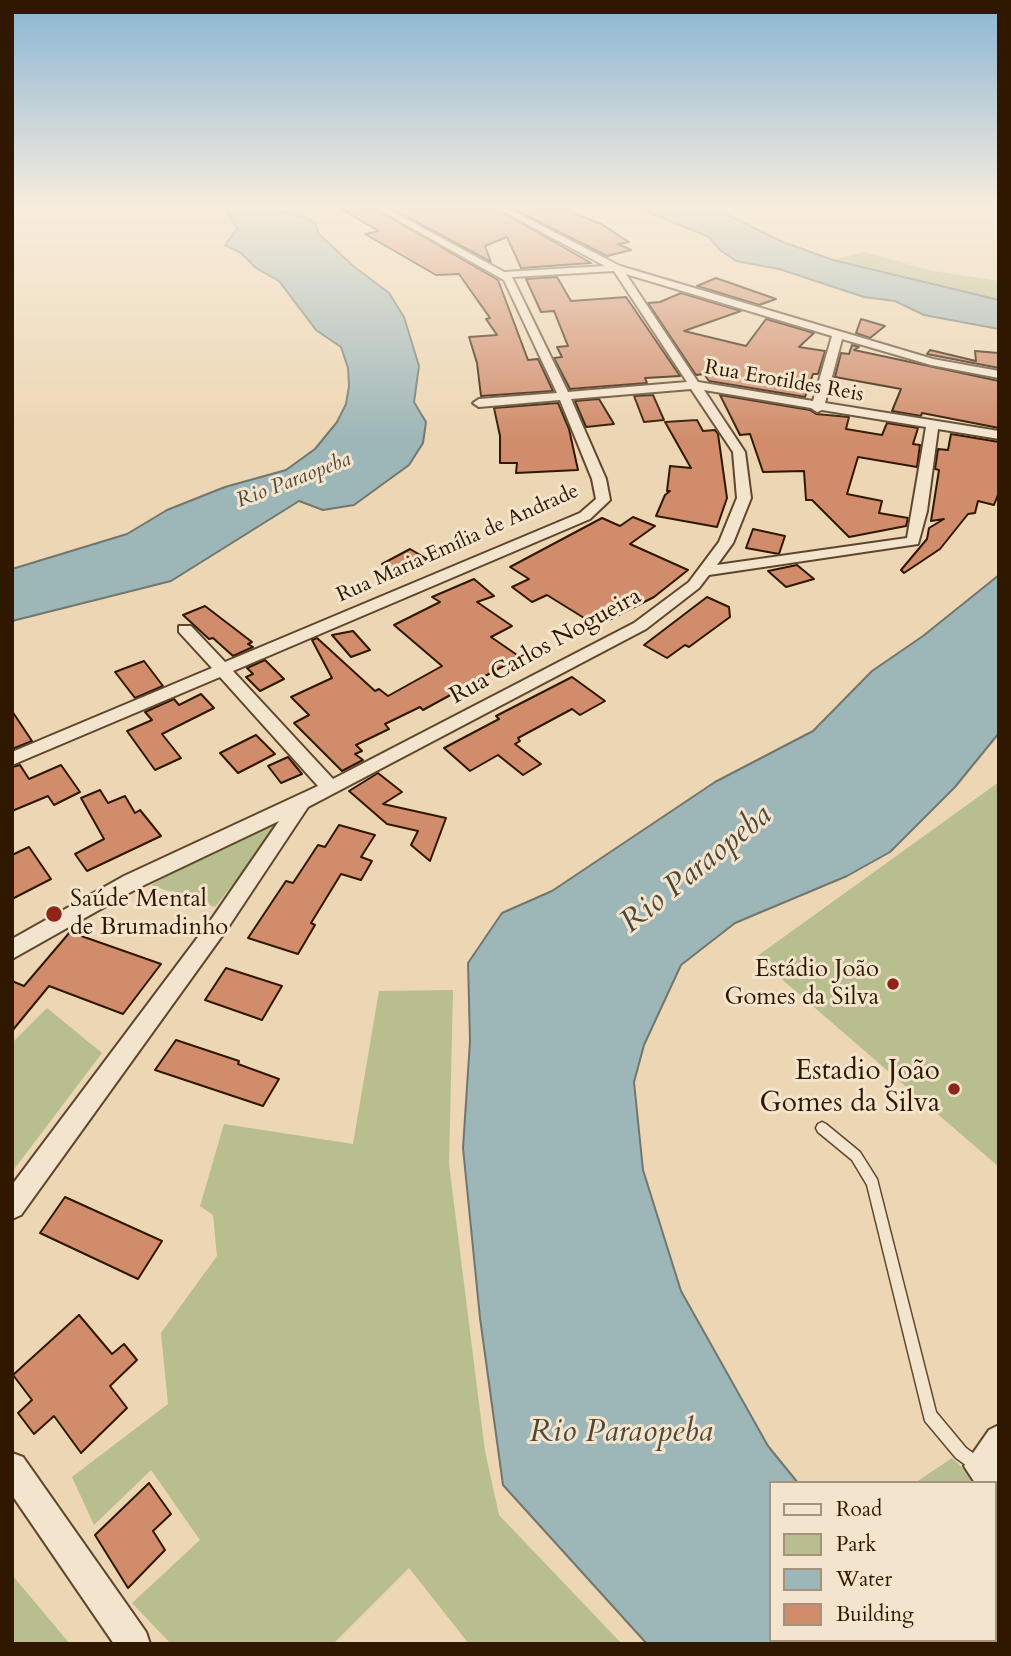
<!DOCTYPE html>
<meta charset="utf-8">
<style>
body{margin:0}
#map{position:relative;width:1011px;height:1656px;overflow:hidden;background:#edd6b3;font-family:Cardo,serif}
canvas{display:block}
.frame{position:absolute;inset:0;border:14px solid #2f1700;pointer-events:none}
.legend{position:absolute;left:769px;top:1481px;width:228px;height:161px;box-sizing:border-box;background:#f3e4ce;border:2px solid #a5927c;margin:0;padding:9px 12px;list-style:none;font-size:21px;color:#2f1700}
.legend li{display:flex;align-items:center;gap:14px;height:35px}
.legend b{width:35px;border:2px solid #a5927c}
</style>
<div id="map">
<canvas width="1011" height="1656"></canvas>
<div class="frame"></div>
<ul class="legend">
<li><b style="height:9px;background:#f3e4ce"></b>Road</li>
<li><b style="height:19px;background:#b8be8d"></b>Park</li>
<li><b style="height:19px;background:#9db6b7"></b>Water</li>
<li><b style="height:19px;background:#d08c6b"></b>Building</li>
</ul>
</div>
<script>
const context = document.querySelector('canvas').getContext('2d');
context.lineJoin = 'round';
function paint(path, color) {
  context.fillStyle = color;
  context.fill(path, 'evenodd');
}
function shape(rows) {
  const path = new Path2D();
  for (const r of rows) {
    path.moveTo(r[0], r[1]);
    for (let i = 2; i < r.length; i += 2) path.lineTo(r[i], r[i + 1]);
  }
  return path;
}
function trace(path, color, width, dash) {
  context.strokeStyle = color;
  context.lineWidth = width;
  context.lineCap = dash ? 'butt' : 'round';
  context.setLineDash(dash || []);
  context.stroke(path);
}
function write(font, color, halo, rows, align = 'center') {
  context.font = font + ' Cardo,serif';
  context.lineWidth = 6;
  context.setLineDash([]);
  context.textBaseline = 'middle';
  context.strokeStyle = halo;
  context.fillStyle = color;
  for (const [text, x, y, turn = 0] of rows) {
    context.save();
    context.translate(x, y);
    context.rotate((+turn || 0) * Math.PI / 180);
    context.textAlign = isNaN(turn) ? turn : align;
    if (halo) context.strokeText(text, 0, 0);
    context.fillText(text, 0, 0);
    context.restore();
  }
}
const green = shape([
 [864,252,933,271,999,281,999,300,833,260],
 [999,782,999,1167,756,957],
 [264,819,275,821,279,826,215,907,151,885],
 [453,990,449,1164,485,1451,499,1515,622,1644,469,1644,409,1568,333,1644,171,1644,132,1603,200,1540,151,1470,94,1525,72,1477,168,1404,161,1333,217,1256,213,1215,200,1206,224,1124,353,1144,379,991],
 [47,1008,102,1053,12,1172,12,1043],
 [952,1458,979,1483,915,1483],
 [995,1498,999,1502,999,1644,977,1644,974,1640,995,1640],
 [12,1575,70,1644,12,1644]
]);
const water = shape([
 [226,209,274,209,307,218,316,224,318,233,352,265,389,293,404,317,419,366,414,402,426,422,423,443,409,465,354,505,323,510,299,501,171,581,12,621,12,569,127,534,167,510,225,487,286,470,315,449,337,422,346,404,349,386,348,368,341,347,316,330,279,281,256,268,241,253,225,245,237,229,226,209],
 [641,209,716,209,783,242,833,260,999,300,999,329,924,315,895,301,864,297,779,269,736,261,720,250,709,237,641,209],
 [999,575,999,733,955,787,890,852,847,876,735,923,681,965,644,1045,634,1082,643,1170,681,1291,768,1446,798,1483,771,1483,771,1640,934,1640,937,1644,647,1644,503,1485,480,1318,463,1148,470,1041,468,963,502,913,552,891,715,782,813,731,872,671,923,636,999,575]
]);
const building = shape([
 [341,209,376,209,498,280,528,360,538,359,553,391,481,396,477,363,469,337,497,335,486,319,490,318,459,274,436,275,365,234,379,231,341,209],
 [393,209,497,209,591,263,521,268,507,237,485,246,491,262,393,209],
 [514,209,573,209,574,213,603,225,629,242,618,244,631,250,607,256,514,209],
 [557,277,571,301,626,297,680,376,645,378,647,383,570,389,554,358,562,357,557,347,568,346,554,311,541,312,526,279,557,277],
 [716,278,776,299,759,305,697,286,716,278],
 [681,293,741,311,684,331,746,346,766,319,814,333,799,347,825,351,818,374,813,374,805,397,709,381,704,374,696,375,648,303,660,302,681,293],
 [861,319,885,326,870,338,856,333,861,319],
 [852,345,859,347,854,350,999,381,999,428,922,413,921,416,892,411,901,389,835,377,841,353,849,354,852,345],
 [930,350,976,361,975,351,999,353,999,368,927,354,930,350],
 [653,395,664,420,644,422,634,396,653,395],
 [720,395,810,410,816,414,849,417,846,429,882,435,887,423,918,428,913,444,920,445,917,467,858,457,847,494,882,501,879,513,908,518,906,526,849,537,812,500,806,500,804,471,763,472,750,434,740,435,720,395],
 [599,399,614,424,586,427,575,401,599,399],
 [558,403,569,429,578,470,516,473,517,463,500,463,500,436,494,408,558,403],
 [697,420,703,431,715,430,718,434,727,498,717,527,656,516,665,495,670,491,667,491,670,466,691,468,665,422,697,420],
 [951,434,999,442,999,492,994,505,978,501,975,513,968,514,940,549,904,573,901,570,927,539,929,528,944,519,931,521,939,470,935,469,938,449,948,450,951,434],
 [633,517,655,526,630,544,688,570,654,597,597,626,547,595,532,602,512,587,529,579,510,567,602,518,620,526,633,517],
 [753,529,785,536,779,554,746,548,753,529],
 [410,549,427,559,419,564,423,566,403,576,382,564,410,549],
 [797,565,814,579,786,587,768,571,797,565],
 [474,579,494,596,477,602,512,626,491,637,520,657,423,710,420,707,385,724,389,729,356,745,362,751,355,754,363,760,342,771,294,723,309,715,291,697,332,678,312,640,317,638,375,691,379,689,388,696,442,666,394,625,440,602,432,597,474,579],
 [707,597,729,607,730,617,689,647,685,645,667,658,644,645,707,597],
 [205,606,252,642,248,644,253,647,233,656,213,638,209,639,183,615,205,606],
 [353,631,370,650,351,657,332,635,353,631],
 [265,660,284,679,260,691,246,677,253,674,247,668,265,660],
 [144,661,163,686,135,698,115,672,144,661],
 [572,677,605,701,580,715,572,709,518,738,520,741,515,744,541,764,523,775,498,755,470,771,444,748,499,719,496,716,572,677],
 [201,694,214,708,162,734,181,758,155,770,127,731,152,720,145,712,174,699,179,705,201,694],
 [12,711,32,741,12,749,12,711],
 [256,735,275,754,238,773,220,753,256,735],
 [288,757,302,774,281,783,268,766,288,757],
 [20,765,29,779,61,765,80,792,54,805,48,796,12,811,12,767,20,765],
 [378,773,402,792,383,804,446,818,430,861,411,845,418,831,387,824,349,791,378,773],
 [100,790,108,803,125,796,135,813,140,810,161,836,87,871,75,854,104,839,81,798,100,790],
 [339,825,375,835,361,857,372,861,361,880,341,874,311,923,315,925,298,954,248,938,286,881,293,883,318,845,325,847,339,825],
 [29,847,51,879,12,899,12,855,29,847],
 [70,932,161,964,123,1014,49,986,12,1031,12,981,24,986,70,932],
 [226,968,282,986,262,1020,205,1000,226,968],
 [176,1040,239,1061,238,1064,279,1079,263,1106,155,1070,176,1040],
 [65,1197,162,1241,138,1279,40,1233,65,1197],
 [79,1315,112,1354,124,1344,137,1360,110,1386,127,1408,81,1453,54,1416,34,1434,18,1413,32,1400,13,1375,79,1315],
 [149,1483,171,1514,153,1531,165,1550,128,1588,95,1535,149,1483]
]);
const lane = shape([
 [822,1122,826,1124,860,1152,877,1179,936,1412,966,1448,984,1461,987,1466,984,1471,979,1474,974,1471,956,1458,925,1421,867,1185,852,1160,818,1132,816,1128,818,1124,822,1122]
]);
const street = shape([
 [378,209,388,209,504,272,605,266,499,209,509,209,620,266,933,359,999,371,999,378,931,365,842,339,825,403,999,431,999,439,938,429,927,511,918,544,709,575,699,588,646,629,308,807,227,929,21,1215,12,1219,12,1185,213,917,279,821,138,888,12,959,12,939,124,876,318,786,220,677,12,765,12,752,212,668,179,632,179,626,191,626,225,662,580,513,596,499,592,479,560,400,479,407,473,403,479,399,557,393,504,280,378,209],
 [614,271,687,382,568,392,512,277,614,271],
 [626,274,832,336,813,401,698,382,626,274],
 [691,389,733,452,737,498,719,542,689,582,634,623,333,779,233,671,590,519,610,500,606,479,571,399,691,389],
 [704,390,811,408,817,412,822,410,926,427,907,538,717,565,733,543,751,498,745,452,704,390],
 [999,1425,999,1499,995,1498,995,1483,975,1483,964,1466,989,1430,999,1425],
 [12,1453,23,1457,146,1632,150,1644,114,1644,12,1495,12,1453]
]);
const markers = [
 [54,914,9,"#8f2418"],
 [893,984,7,"#8f2418"],
 [954,1089,7,"#8f2418"]
];
const farStreetnames = [
 ["Rua Erotildes Reis",784,382,10],
 ["Rua Maria Emília de Andrade",458,544,-24]
];
const farWaternames = [
 ["Rio Paraopeba",294,481,-21]
];
const streetNames = [
 ["Rua Carlos Nogueira",546,647,-29]
];
const poiNames = [
 ["Saúde Mental",70,900],
 ["de Brumadinho",70,928],
 ["Estádio João",879,970,"right"],
 ["Gomes da Silva",879,998,"right"]
];
const nearPoinames = [
 ["Estadio João",940,1073],
 ["Gomes da Silva",940,1105]
];
const nearWaternames = [
 ["Rio Paraopeba",697,870,-39],
 ["Rio Paraopeba",621,1434]
];
paint(green, '#b8be8d');
paint(water, '#9db6b7');
trace(water, '#71766e', 2);
paint(building, '#d08c6b');
trace(building, '#2f1700', 2);
trace(lane, '#5e472d', 3);
trace(street, '#5e472d', 4);
paint(lane, '#f3e4ce');
paint(street, '#f3e4ce');
const sky = context.createLinearGradient(0, 0, 0, 440);
sky.addColorStop(0, '#8ab5d4');
sky.addColorStop(0.47, '#f7eddd');
sky.addColorStop(1, '#f7eddd00');
context.fillStyle = sky;
context.fillRect(0, 0, 1011, 440);
for (const [x, y, r, color] of markers) {
  const dot = new Path2D();
  dot.arc(x, y, r, 0, 2 * Math.PI);
  context.fillStyle = color;
  context.fill(dot);
  trace(dot, '#f3e4ce', 2.5);
}
write('21px', '#2f1700', '#f3e4ce', farStreetnames);
write('italic 21px', '#504737', '#f3e4ce', farWaternames);
write('24px', '#2f1700', '#f3e4ce', streetNames);
write('24px', '#2f1700', '#f3e4ce', poiNames, 'left');
write('28px', '#2f1700', '#f3e4ce', nearPoinames, 'right');
write('italic 32px', '#504737', '#f3e4ce', nearWaternames);
</script>
